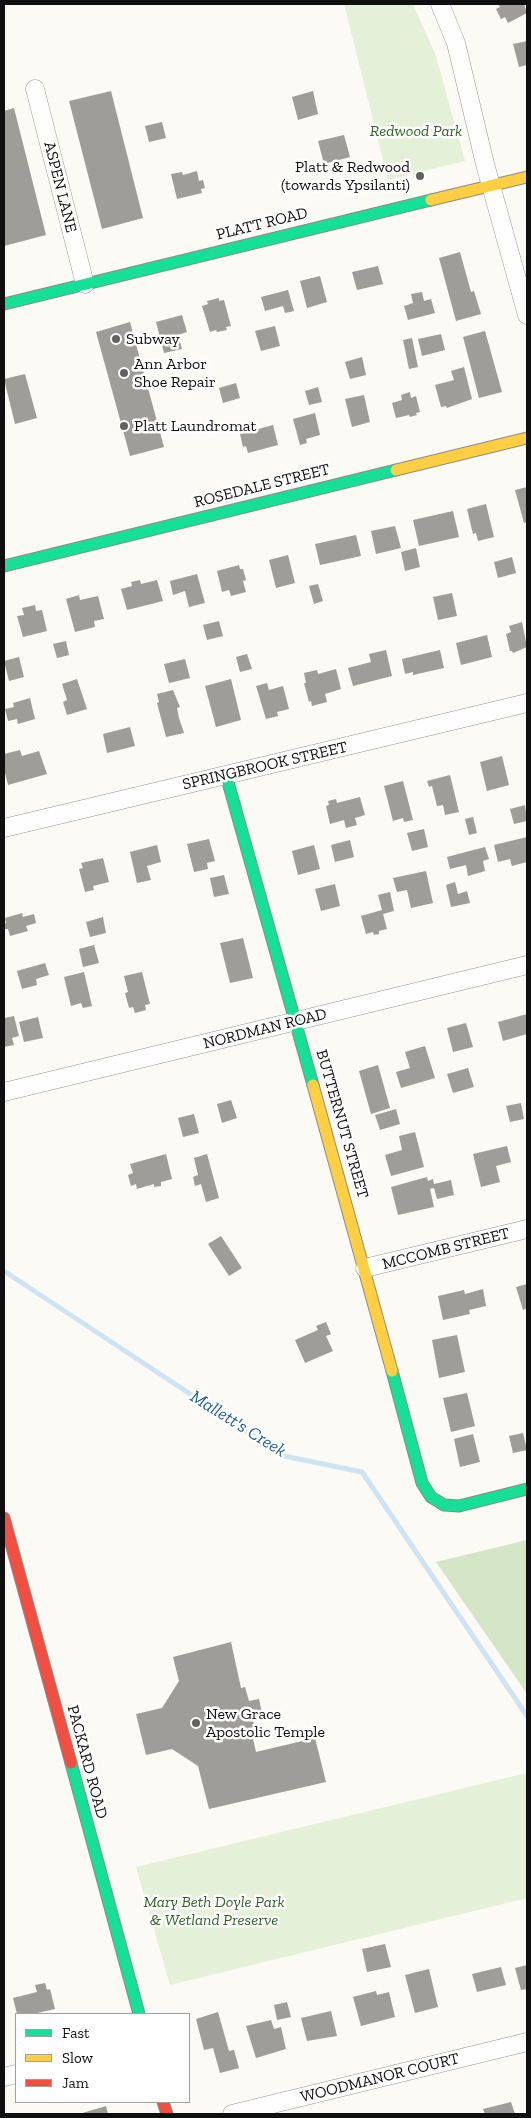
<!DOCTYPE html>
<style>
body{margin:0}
#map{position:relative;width:531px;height:2118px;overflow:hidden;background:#fbfaf5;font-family:"Zilla Slab",serif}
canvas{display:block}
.frame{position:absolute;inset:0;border:5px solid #0f0f0f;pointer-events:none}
.legend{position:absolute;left:15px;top:2013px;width:175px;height:90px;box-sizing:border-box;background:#fff;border:1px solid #9f9f9f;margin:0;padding:6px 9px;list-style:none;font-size:15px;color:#0f0f0f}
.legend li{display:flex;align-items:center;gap:10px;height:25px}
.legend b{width:25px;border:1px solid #9f9f9f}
</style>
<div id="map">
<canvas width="531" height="2118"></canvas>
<div class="frame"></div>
<ul class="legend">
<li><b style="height:6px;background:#16e098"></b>Fast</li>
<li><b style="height:6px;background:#ffcf43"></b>Slow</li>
<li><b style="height:6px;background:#f24e42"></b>Jam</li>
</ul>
</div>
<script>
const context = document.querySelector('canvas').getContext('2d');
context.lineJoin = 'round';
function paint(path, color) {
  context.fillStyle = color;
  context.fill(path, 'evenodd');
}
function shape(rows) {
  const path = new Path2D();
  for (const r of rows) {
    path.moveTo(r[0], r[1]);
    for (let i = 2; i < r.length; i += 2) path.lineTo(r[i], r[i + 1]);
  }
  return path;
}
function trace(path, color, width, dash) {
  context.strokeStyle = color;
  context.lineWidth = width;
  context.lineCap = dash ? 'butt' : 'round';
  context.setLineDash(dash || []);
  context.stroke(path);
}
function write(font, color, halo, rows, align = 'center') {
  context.font = font + ' "Zilla Slab",serif';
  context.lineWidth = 5;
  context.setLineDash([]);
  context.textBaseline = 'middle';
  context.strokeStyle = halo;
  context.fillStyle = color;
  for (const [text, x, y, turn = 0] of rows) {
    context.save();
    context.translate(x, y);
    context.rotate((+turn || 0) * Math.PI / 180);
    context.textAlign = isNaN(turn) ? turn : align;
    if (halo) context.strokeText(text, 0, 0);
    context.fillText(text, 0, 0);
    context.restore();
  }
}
const green = shape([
 [344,4,413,4,436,56,465,161,388,180],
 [527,1773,527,1898,170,1985,136,1867]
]);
const forest = shape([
 [527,1540,527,1694,436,1562]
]);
const stream = shape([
 [4,1271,284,1456,362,1472,527,1716]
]);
const building = shape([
 [498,4,524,4,527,13,508,23,505,17,501,19,496,9,500,7],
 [527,41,527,65,519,67,513,44],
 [111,91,143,218,102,229,69,101],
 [313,91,318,114,298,120,292,97],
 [14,108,46,235,4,246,4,111],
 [162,122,166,138,149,142,145,126],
 [344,135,350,157,324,164,318,141],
 [197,171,199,181,203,180,205,188,201,189,202,193,177,199,171,174,182,172,183,175],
 [460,252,471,292,474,291,481,314,456,321,439,258],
 [378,266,383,284,357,290,352,272],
 [320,276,327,302,307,308,300,281],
 [288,290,294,311,285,313,283,306,265,311,261,297],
 [422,292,424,301,431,299,435,313,408,320,404,306,413,303,411,294],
 [219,298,219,301,224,300,231,326,226,327,227,330,217,332,216,330,210,332,202,306,208,304,207,301],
 [182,315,187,332,178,335,182,349,164,353,156,322],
 [130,322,164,447,130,456,96,332],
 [275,326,280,346,261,351,255,331],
 [485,331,502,392,479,398,463,337],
 [441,334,445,350,422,356,418,339],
 [412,338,418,367,409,369,403,340],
 [362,357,366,375,350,379,345,362],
 [464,367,472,399,447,408,446,406,441,407,435,385,454,380,451,371],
 [25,374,37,418,15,424,4,379],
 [236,383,240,398,223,403,219,388],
 [318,387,322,402,309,405,305,391],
 [410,392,411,398,416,396,420,412,416,413,417,415,410,417,409,415,396,418,392,403,402,400,401,395],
 [364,395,370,422,352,427,345,399],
 [315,413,320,435,306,439,307,443,300,445,293,419],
 [273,425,278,445,248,453,246,446,243,447,240,434],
 [527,487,527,522,524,523,515,490],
 [486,504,494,537,478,541,476,533,473,534,467,509],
 [453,511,459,537,419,546,413,520],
 [395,526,401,548,376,554,371,531],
 [356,535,361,556,320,565,315,544],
 [416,548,420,567,405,571,401,552],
 [288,555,295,583,276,588,269,560],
 [512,557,516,573,498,578,494,562],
 [239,565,240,569,243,569,246,580,243,581,246,592,231,596,229,590,222,592,217,571],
 [197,574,205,603,189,607,185,591,173,595,170,581],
 [140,580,141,584,157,580,163,601,127,610,121,589,132,586,131,582],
 [318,584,323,601,314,604,309,586],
 [452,593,457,616,438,620,433,597],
 [79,595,80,600,98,596,104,619,94,621,95,627,75,632,66,599],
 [35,605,36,611,42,610,47,631,23,637,17,616,24,615,22,608],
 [219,621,223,636,207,640,203,625],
 [522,622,527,647,513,653,512,651,510,651,506,634,511,632,509,626],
 [487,635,492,657,461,665,456,643],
 [66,641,69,655,57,658,53,644],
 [386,650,392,676,353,686,348,668,371,662,369,654],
 [440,650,444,668,413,675,413,672,405,674,402,659],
 [247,654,252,669,240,672,236,657],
 [19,657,24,677,9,681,4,661],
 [185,659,190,678,169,683,164,664],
 [336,669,341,689,325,694,327,702,312,706,311,701,309,702,304,683,306,683,304,673,317,670,318,674],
 [77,679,87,709,67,715,63,702,67,700,62,684],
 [231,679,241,720,216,727,205,686],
 [267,683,269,690,283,686,289,709,277,712,278,716,266,719,256,686],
 [173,690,180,707,177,708,179,718,184,733,166,737,157,703,159,702,157,694],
 [30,698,35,719,18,724,17,719,8,721,5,709,14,707,13,703],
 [130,727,135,746,107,753,103,734],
 [20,750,22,756,39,751,47,774,8,785,4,769,4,754],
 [502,756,509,785,487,791,480,762],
 [450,775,459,812,445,815,443,805,437,806,432,786,429,787,427,781],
 [403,781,413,820,404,822,403,818,393,821,384,786],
 [360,797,365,815,355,818,357,825,346,828,344,820,330,824,326,806,329,805,328,801,336,799,337,803],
 [525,805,527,821,514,824,510,809],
 [473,817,477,833,469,835,465,819],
 [424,829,428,847,412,851,407,833],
 [527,837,527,862,512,866,510,859,498,862,494,845],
 [209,839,215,861,207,863,208,869,194,872,187,844],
 [350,840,354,857,335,862,331,845],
 [157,845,161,862,147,866,151,880,137,883,130,852],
 [314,845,320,869,298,875,292,851],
 [485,847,489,859,483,861,485,871,468,876,466,865,450,869,447,857],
 [103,858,109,882,93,886,94,890,85,892,79,869,83,868,81,863],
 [426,871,433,903,411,908,407,890,397,892,393,878],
 [224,875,229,894,214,897,210,878],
 [455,882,458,894,467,891,470,903,451,907,446,885],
 [335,884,340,906,321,911,315,889],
 [390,892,394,911,383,914,387,929,379,931,379,934,374,935,373,932,366,934,361,916,382,910,378,895],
 [22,913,23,917,34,914,36,923,26,926,28,931,10,936,8,929,4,929,4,924,6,923,5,918],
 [103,917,106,933,90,937,86,922],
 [243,938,253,978,230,983,220,943],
 [94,945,99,963,83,967,79,949],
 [45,963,49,975,36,979,37,985,22,989,17,971],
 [84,972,92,1006,83,1008,81,1003,71,1006,64,977],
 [142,972,150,1004,145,1005,146,1010,135,1013,133,1007,129,1008,125,993,128,992,124,976],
 [527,1014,527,1034,503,1041,498,1022],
 [14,1016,19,1036,12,1038,14,1045,4,1047,4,1018],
 [38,1017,43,1038,24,1042,19,1022],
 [466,1023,473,1047,453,1052,447,1028],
 [425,1046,435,1078,401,1088,396,1072,410,1068,405,1052],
 [378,1065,390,1108,371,1114,359,1071],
 [468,1068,474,1087,453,1093,447,1074],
 [231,1100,237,1118,222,1123,217,1104],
 [521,1103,524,1119,510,1122,506,1106],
 [396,1109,400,1124,380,1130,375,1115],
 [194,1114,199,1133,183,1137,178,1118],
 [415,1132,424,1167,391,1176,385,1155,402,1150,399,1136],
 [507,1146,511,1162,496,1166,500,1182,481,1187,473,1154],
 [166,1154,172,1179,161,1182,161,1186,154,1187,154,1184,137,1189,136,1184,131,1186,128,1175,133,1173,130,1164],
 [207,1154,219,1198,206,1202,201,1184,195,1186,193,1177,198,1175,194,1158],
 [427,1177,428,1181,433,1179,434,1184,451,1180,454,1195,437,1199,434,1188,430,1189,434,1207,398,1215,391,1187],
 [221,1236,242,1268,229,1276,208,1244],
 [527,1284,527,1308,523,1310,516,1287],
 [483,1289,486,1306,469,1310,470,1314,443,1320,438,1296,464,1290,465,1294],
 [326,1322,331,1334,326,1336,333,1351,305,1363,295,1340,318,1330,316,1326],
 [457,1335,465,1372,439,1378,432,1340],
 [467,1393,475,1426,451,1432,443,1398],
 [523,1433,527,1450,513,1453,509,1436],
 [473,1434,480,1462,460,1467,454,1439],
 [231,1642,241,1688,245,1687,249,1701,259,1699,262,1713,252,1716,255,1729,251,1730,256,1752,315,1738,326,1782,209,1809,198,1766,172,1749,146,1755,136,1714,162,1708,179,1681,173,1657],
 [385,1944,391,1967,367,1972,362,1949],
 [527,1965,527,1989,521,1990,515,1968],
 [501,1967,506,1985,477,1992,472,1974],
 [429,1969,438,2007,415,2013,405,1975],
 [45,1983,47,1990,50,1989,55,2009,33,2014,17,2014,13,1998,37,1992,35,1985],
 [376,1991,377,1995,389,1992,395,2017,361,2026,353,1997],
 [287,2002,291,2017,277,2020,274,2005],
 [331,2011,337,2036,307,2041,301,2018],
 [218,2012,229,2051,234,2050,239,2068,220,2073,213,2048,204,2050,196,2019],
 [271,2020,274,2029,281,2027,286,2049,256,2058,246,2026],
 [511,2102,515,2114,485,2114,483,2109],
 [106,2106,108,2114,79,2114]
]);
const street = shape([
 [440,4,456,43,485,164,527,315],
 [35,89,85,284],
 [4,828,527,703],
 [4,1092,527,965],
 [365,1268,527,1229],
 [4,2077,16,2074],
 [232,2114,527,2042]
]);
const fast = shape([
 [4,304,431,200],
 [4,566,396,470],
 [226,775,313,1085],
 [392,1371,422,1483,431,1497,444,1505,459,1506,527,1489],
 [71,1763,139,2014]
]);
const slow = shape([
 [431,200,527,177],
 [396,470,527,438],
 [313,1085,392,1371]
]);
const jam = shape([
 [4,1518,71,1763],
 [163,2102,167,2114]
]);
const markers = [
 [420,176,5,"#626160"],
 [116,339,5,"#626160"],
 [124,373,5,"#626160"],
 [124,426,5,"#626160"],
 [196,1723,5,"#626160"]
];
const parkNames = [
 ["Redwood Park",416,131],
 ["Mary Beth Doyle Park",214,1902],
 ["& Wetland Preserve",214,1920]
];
const poiNames = [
 ["Platt & Redwood",410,167,"right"],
 ["(towards Ypsilanti)",410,185,"right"],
 ["Subway",126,339],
 ["Ann Arbor",134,364],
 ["Shoe Repair",134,382],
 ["Platt Laundromat",134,426],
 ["New Grace",206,1714],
 ["Apostolic Temple",206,1732]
];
const streetNames = [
 ["ASPEN LANE",60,187,76],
 ["PLATT ROAD",262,224,-14],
 ["ROSEDALE STREET",262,486,-14],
 ["SPRINGBROOK STREET",265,766,-13],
 ["NORDMAN ROAD",265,1029,-14],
 ["BUTTERNUT STREET",342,1124,74],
 ["MCCOMB STREET",446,1249,-14],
 ["PACKARD ROAD",87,1762,75],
 ["WOODMANOR COURT",380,2078,-14]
];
const waterNames = [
 ["Mallett's Creek",238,1424,32]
];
paint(green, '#e4f0d7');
paint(forest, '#d4e6c5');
trace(stream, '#cee4f3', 5);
paint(building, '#9f9d9a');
trace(street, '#959593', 19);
trace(fast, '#8c8b89', 13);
trace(slow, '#8c8b89', 13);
trace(jam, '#8c8b89', 13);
trace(street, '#fefefe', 18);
trace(fast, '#16e098', 11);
trace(slow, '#ffcf43', 11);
trace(jam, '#f24e42', 11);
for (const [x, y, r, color] of markers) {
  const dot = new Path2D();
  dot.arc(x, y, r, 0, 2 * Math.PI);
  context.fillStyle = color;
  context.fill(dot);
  trace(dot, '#fff', 2);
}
write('italic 16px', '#2e6324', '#fff', parkNames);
write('16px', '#0f0f0f', '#fff', poiNames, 'left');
write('16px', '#0f0f0f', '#fff', streetNames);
write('italic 18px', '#215f98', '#fff', waterNames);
</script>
